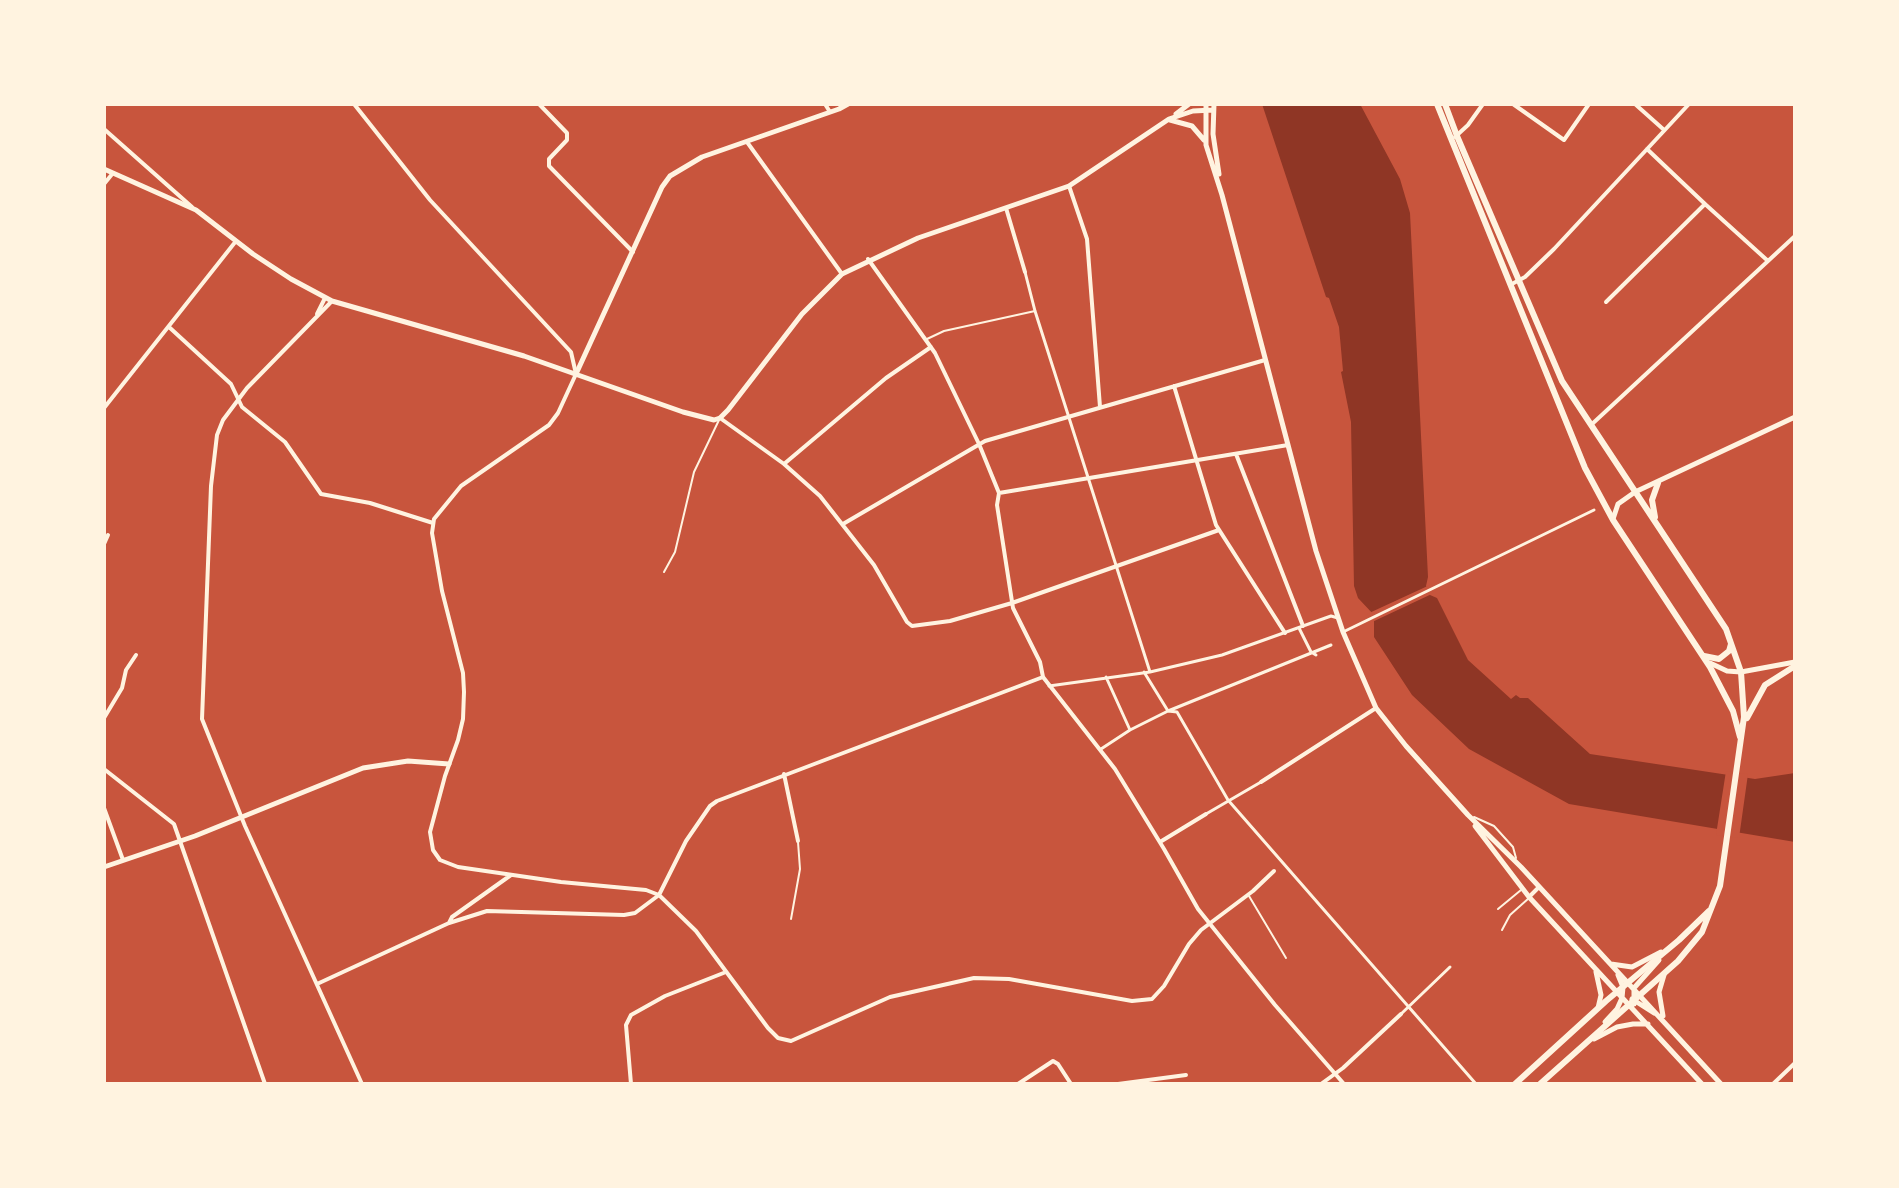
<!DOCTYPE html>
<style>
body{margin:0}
#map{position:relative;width:1899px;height:1188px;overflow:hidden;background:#c8553d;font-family:"IBM Plex Sans",sans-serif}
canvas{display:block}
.frame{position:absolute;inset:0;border:106px solid #fff3e0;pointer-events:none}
</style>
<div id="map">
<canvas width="1899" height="1188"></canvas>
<div class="frame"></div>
</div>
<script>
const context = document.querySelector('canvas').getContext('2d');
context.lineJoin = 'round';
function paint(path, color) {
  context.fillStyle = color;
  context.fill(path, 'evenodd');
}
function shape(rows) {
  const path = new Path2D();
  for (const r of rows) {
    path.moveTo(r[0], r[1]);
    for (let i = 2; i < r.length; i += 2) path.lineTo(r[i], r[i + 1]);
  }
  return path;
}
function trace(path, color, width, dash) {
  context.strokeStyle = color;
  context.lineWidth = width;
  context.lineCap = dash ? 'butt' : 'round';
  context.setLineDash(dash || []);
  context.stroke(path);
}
const water = shape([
 [1262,104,1360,104,1400,179,1410,213,1428,577,1426,586,1430,595,1437,598,1468,660,1511,699,1516,695,1520,698,1528,698,1590,754,1755,779,1795,773,1795,842,1569,804,1469,749,1412,695,1374,637,1374,615,1358,598,1354,586,1351,422,1341,372,1343,371,1339,327,1329,298,1326,297]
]);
const pier = shape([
 [1432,584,1432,591,1436,592,1370,623,1370,617,1367,614],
 [1726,771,1748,774,1739,838,1716,835]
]);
const service = shape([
 [927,339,944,331,1035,311],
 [664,572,675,552,694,472,719,420],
 [1474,817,1494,826,1513,847,1516,858],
 [1249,896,1286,958],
 [1498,909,1521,890],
 [791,919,800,869,798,842],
 [1502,930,1510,915,1529,898]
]);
const pedestrian = shape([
 [1025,272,1035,311,1150,672],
 [1299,628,1311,652,1316,655],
 [1343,632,1594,510],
 [1144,672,1168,711,1177,712,1228,800,1476,1084],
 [1106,677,1130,730],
 [1049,686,1150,672,1222,655,1331,616,1338,618],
 [1101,749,1130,730,1168,711,1331,645],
 [1206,814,1261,782],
 [1401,1014,1450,967]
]);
const minor = shape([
 [354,104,430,200,571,352,576,374,558,413,549,425,461,486,434,519,432,533,442,591,463,673,464,692,463,719,458,740,445,776,430,832,433,850,440,860,458,867,561,882,646,890,659,895,696,931,768,1028,778,1038,791,1041,890,997,974,978,1009,979,1132,1001,1152,999,1164,986,1189,944,1201,930,1253,891,1274,871],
 [539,104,567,133,567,140,549,159,549,166,633,252],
 [825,104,830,112],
 [1513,104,1564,140,1589,104],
 [1635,104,1663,129],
 [104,129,192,207],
 [1455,137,1468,125,1483,104],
 [747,142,842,274],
 [104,184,113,173],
 [1069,186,1087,239,1100,407],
 [1705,204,1768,261],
 [1006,208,1025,272],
 [868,259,935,353,979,444,999,493,997,505,1013,608,1040,662,1043,677,1115,769,1164,849,1198,909,1275,1005,1344,1084],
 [1510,285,1525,277,1554,249,1689,104],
 [332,301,247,388,223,420,217,435,211,486,202,719,245,826,362,1084],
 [1606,302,1705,204,1647,149],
 [317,314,325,298],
 [169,327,231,384,242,407,285,442,321,494,370,503,433,523],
 [1174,386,1216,525,1285,633],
 [104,408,236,241],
 [720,418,784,464,820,496,874,565,907,622,912,626,950,621,1012,603,1219,530],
 [1591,425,1795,236],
 [1236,454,1303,626],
 [784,464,886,378,931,347],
 [999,493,1288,445],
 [843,524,985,441,1265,360],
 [104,544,108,535],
 [104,718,122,688,126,670,136,655],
 [104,769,174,824,265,1084],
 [784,774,798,841],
 [1261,782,1376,708],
 [104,808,123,860],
 [1160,842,1206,814],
 [1529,897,1539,887],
 [449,923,452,917,511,875],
 [317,984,449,923,487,911,624,915,635,913,659,895,686,841,710,806,717,801,1043,677],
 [631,1084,626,1025,631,1015,665,996,726,972],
 [1018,1084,1053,1061,1058,1064,1071,1084],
 [1118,1084,1186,1075],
 [1321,1084,1343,1068,1401,1014],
 [1773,1084,1795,1063]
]);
const tertiary = shape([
 [1710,663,1727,671,1741,672,1795,662],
 [104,867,195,836,363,768,408,761,449,764]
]);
const secondary = shape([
 [1206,104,1206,145,1222,195,1316,551,1343,632,1376,708,1406,746,1468,815,1521,867,1721,1084],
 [1214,104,1213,134,1219,174],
 [1176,114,1189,104],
 [1170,120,1192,126,1204,140],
 [104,169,196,210,253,254,291,279,332,301,524,356,683,412,714,420,720,418,728,410,802,314,842,274,918,238,1069,186,1169,119,1193,111,1213,110],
 [576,374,662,187,670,176,702,157,839,109,848,104],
 [1613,519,1618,504,1635,492,1795,417],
 [1475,826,1529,897,1702,1084],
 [1611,964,1632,967,1661,952],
 [1596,972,1601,995,1598,1008],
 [1632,999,1654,1013],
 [1634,1004,1634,988,1659,960],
 [1663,1016,1659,992,1664,975],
 [1605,1022,1617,1009,1622,998,1623,987,1618,975],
 [1594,1039,1617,1027,1633,1024,1648,1024]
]);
const trunk = shape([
 [1437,104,1585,468,1613,520,1710,667,1733,711,1740,737],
 [1445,104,1457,136,1562,381,1726,629,1741,672,1744,717,1720,886,1702,932,1678,961,1540,1084],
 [1655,517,1652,500,1658,483],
 [1704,656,1719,659,1729,651,1731,644],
 [1747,718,1765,685,1795,666],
 [1515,1084,1606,1001,1679,940,1709,911]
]);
paint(water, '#8f3625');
paint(pier, '#c8553d');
trace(service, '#fff3e0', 2);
trace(pedestrian, '#fff3e0', 3);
trace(minor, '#fff3e0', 4);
trace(tertiary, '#fff3e0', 5);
trace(secondary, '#fff3e0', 5);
trace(trunk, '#fff3e0', 6);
</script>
